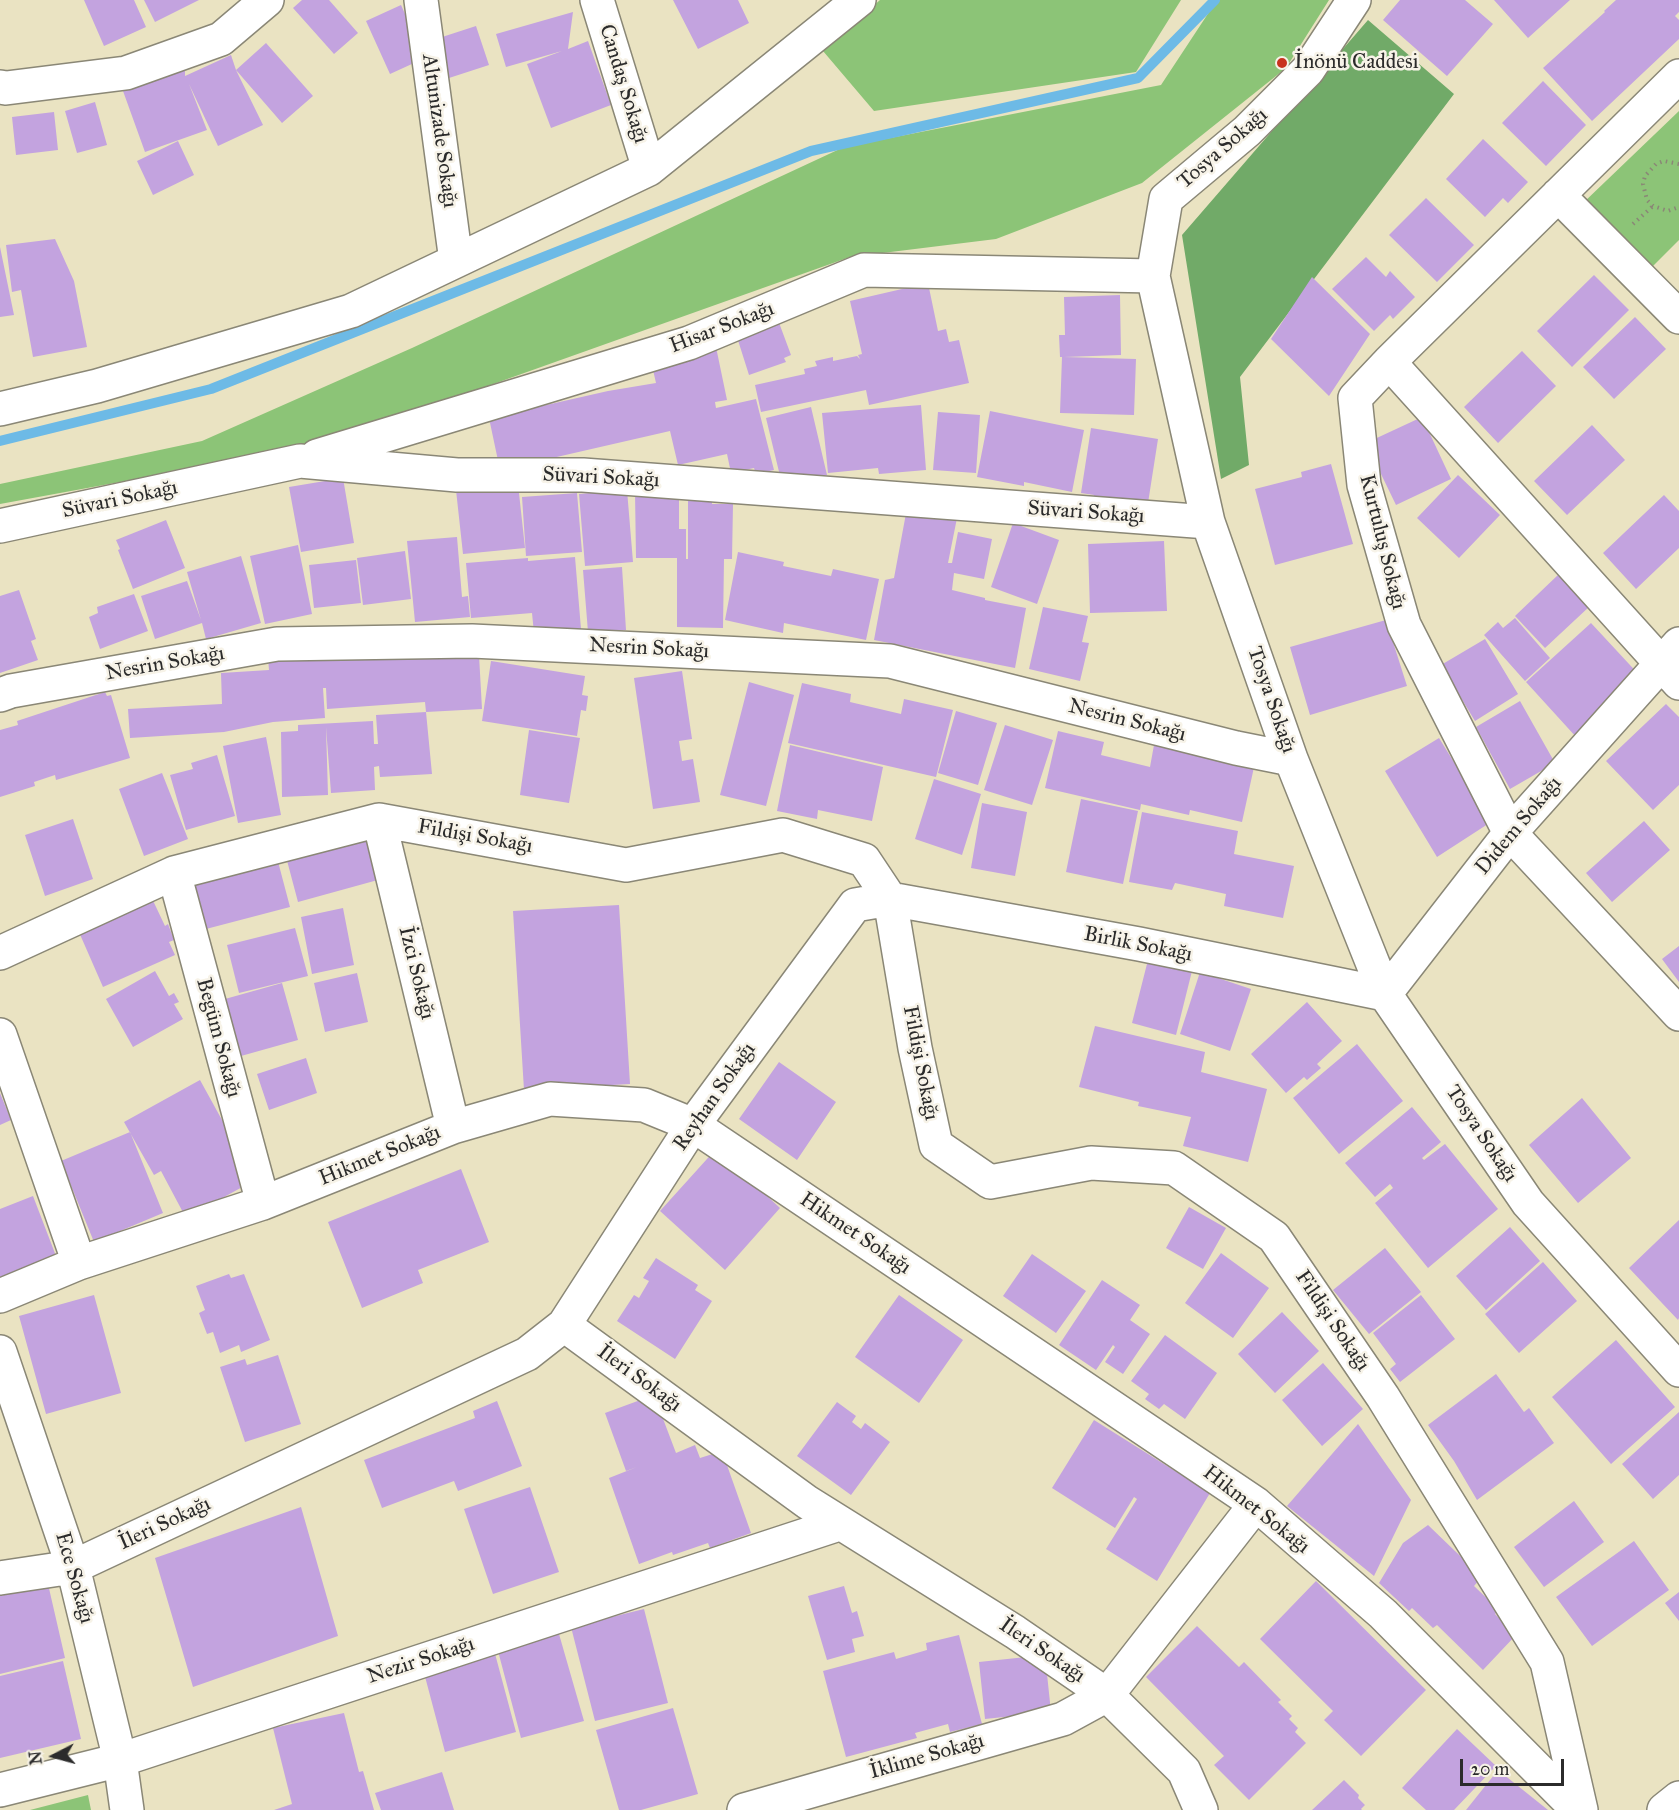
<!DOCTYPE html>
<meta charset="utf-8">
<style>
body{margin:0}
#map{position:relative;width:1679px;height:1810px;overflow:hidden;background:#eae3c2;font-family:"IM FELL Great Primer",serif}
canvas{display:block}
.north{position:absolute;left:24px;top:1726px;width:60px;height:60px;-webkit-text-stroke:4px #f7f3e8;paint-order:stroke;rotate:264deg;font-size:16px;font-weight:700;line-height:24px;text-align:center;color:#2b2b2b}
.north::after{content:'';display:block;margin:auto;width:21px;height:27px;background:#2b2b2b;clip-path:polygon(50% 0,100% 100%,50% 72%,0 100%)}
.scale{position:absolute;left:1460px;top:1759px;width:104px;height:27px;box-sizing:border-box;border:3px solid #2b2b2b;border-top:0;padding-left:8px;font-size:18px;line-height:21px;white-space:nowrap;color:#2b2b2b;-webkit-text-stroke:4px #f7f3e8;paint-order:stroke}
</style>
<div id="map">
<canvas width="1679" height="1810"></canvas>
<div class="north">N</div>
<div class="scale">20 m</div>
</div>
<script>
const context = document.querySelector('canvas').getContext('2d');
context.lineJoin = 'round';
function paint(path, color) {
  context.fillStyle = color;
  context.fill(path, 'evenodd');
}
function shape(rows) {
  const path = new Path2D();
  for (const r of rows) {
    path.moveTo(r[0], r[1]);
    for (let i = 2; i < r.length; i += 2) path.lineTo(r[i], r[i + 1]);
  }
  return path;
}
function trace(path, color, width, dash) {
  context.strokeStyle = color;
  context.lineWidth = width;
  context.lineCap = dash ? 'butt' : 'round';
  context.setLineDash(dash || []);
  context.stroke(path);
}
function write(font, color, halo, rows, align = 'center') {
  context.font = font + ' "IM FELL Great Primer",serif';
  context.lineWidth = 5;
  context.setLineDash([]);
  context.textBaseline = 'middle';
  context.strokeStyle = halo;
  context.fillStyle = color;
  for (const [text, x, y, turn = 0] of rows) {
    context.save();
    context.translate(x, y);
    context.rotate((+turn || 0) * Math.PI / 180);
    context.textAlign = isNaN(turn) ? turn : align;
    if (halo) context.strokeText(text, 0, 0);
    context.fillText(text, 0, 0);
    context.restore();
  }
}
const green = shape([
 [880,0,1181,0,1136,72,874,111,823,51],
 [1217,0,1329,0,1286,68,1142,183,996,239,850,257,322,445,0,504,0,484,202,441,412,348,844,147,1161,85],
 [1679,111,1679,240,1646,273,1582,204],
 [88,1795,91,1810,30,1810]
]);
const forest = shape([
 [1368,20,1454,94,1240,377,1249,465,1221,479,1182,235]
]);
const stream = shape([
 [0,441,211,389,811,151,1138,78,1215,0]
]);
const building = shape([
 [84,0,134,0,146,27,104,46],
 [144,0,199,0,155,22],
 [302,0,329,0,358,33,334,54,293,8],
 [673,0,738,0,749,23,698,49],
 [1400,0,1465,0,1493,24,1447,76,1383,20],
 [1494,0,1570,0,1528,38],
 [1616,0,1679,0,1679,12,1675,16,1679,20,1679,39,1592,121,1543,68,1605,12,1604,11],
 [401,5,425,58,390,74,366,21],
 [573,12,568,49,588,41,611,105,551,128,527,64,562,51,506,67,496,34],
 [476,26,489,65,449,78,436,39],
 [266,43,313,96,282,123,236,70,263,125,218,146,189,84,207,130,145,152,123,91,185,69,185,76,231,55,236,70],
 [1543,81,1586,125,1546,166,1502,123],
 [95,102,107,145,77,153,65,111],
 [54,112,58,150,16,155,12,117],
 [1483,139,1528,182,1508,203,1503,198,1485,217,1446,179],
 [178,141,194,175,153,195,137,161],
 [1426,198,1474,245,1437,282,1389,235],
 [55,239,74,281,87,347,33,357,21,290,12,292,6,245],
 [0,247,14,315,0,317],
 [1366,257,1386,277,1390,271,1415,297,1393,319,1390,315,1374,331,1332,289],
 [1594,275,1629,310,1572,367,1537,331],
 [1312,277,1370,334,1329,396,1271,339],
 [928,283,938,331,946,329,949,342,959,340,969,383,869,405,866,390,761,412,755,385,805,374,804,369,817,366,815,361,833,357,833,361,857,356,860,359,858,355,862,354,850,301],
 [1120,295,1121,355,1064,357,1136,359,1134,415,1060,413,1062,357,1060,357,1059,335,1065,335,1064,297],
 [1635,317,1666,349,1614,399,1583,367],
 [778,320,791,355,784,358,786,362,749,375,736,334],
 [716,347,727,400,715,402,716,408,756,399,774,470,756,474,754,468,731,473,727,454,678,465,670,431,500,470,489,418,608,391,656,383,651,361],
 [1522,351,1556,386,1498,443,1464,407],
 [921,405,926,470,879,474,878,468,828,473,822,413],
 [811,407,827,475,802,481,781,480,766,418],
 [990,411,1084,430,1072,492,1024,482,1024,486,977,477],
 [938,412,980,415,976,473,933,470],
 [1422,417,1451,479,1396,505,1366,443],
 [1592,425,1625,460,1567,515,1534,481],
 [1091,428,1158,439,1148,503,1122,499,1121,506,1093,501,1094,495,1081,493],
 [1331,464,1353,544,1275,565,1255,489,1302,477,1301,472],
 [1458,475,1500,515,1459,558,1417,518],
 [343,478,354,543,301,552,289,487],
 [518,484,525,548,463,554,456,490],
 [627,490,633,562,585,566,579,494],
 [635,492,679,492,679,529,686,529,686,559,688,559,688,501,712,501,712,504,733,504,732,559,724,559,723,628,677,627,677,558,636,558],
 [577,493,582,552,526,556,522,497],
 [1664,495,1679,511,1679,548,1636,589,1603,553],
 [907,508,957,518,948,563,952,563,958,532,992,539,984,579,954,573,952,590,985,598,985,600,1026,608,1015,668,874,640,885,580,894,578],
 [166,520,185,568,133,589,118,550,120,549,116,540],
 [1013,523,1059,540,1037,604,991,587],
 [457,537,462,597,468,596,470,617,415,622,407,541],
 [1164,541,1167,611,1090,613,1088,544],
 [298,545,312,614,265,624,250,556],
 [405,551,411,599,363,605,357,558],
 [738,552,784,562,783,566,831,576,833,569,879,579,866,640,784,623,783,633,725,620],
 [241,556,261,623,206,639,202,623,155,639,141,596,187,581,201,620,187,572],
 [575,557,581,629,534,633,532,613,471,618,466,563,528,558,528,561],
 [356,560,361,603,314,608,309,565],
 [622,567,626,630,588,632,583,570],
 [1559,574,1590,606,1545,648,1515,616],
 [19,590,36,639,31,641,38,660,0,673,0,596],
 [134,594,148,631,100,649,89,617,98,613,97,607],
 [1043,607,1088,616,1082,642,1089,643,1080,681,1029,669],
 [1515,618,1550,658,1525,681,1484,635,1498,622,1503,628],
 [1386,620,1407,686,1310,715,1290,647],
 [1591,623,1642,678,1577,738,1526,682],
 [1485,639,1518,694,1475,721,1441,665],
 [415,647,416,659,479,655,482,709,426,712,425,702,327,709,326,688,323,688,325,718,273,722,224,732,130,738,128,709,222,704,221,673,269,670,268,658],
 [491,661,585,676,582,695,588,696,586,711,581,710,577,736,482,721],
 [682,671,692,739,679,741,682,761,693,759,700,802,653,809,634,678],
 [749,682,794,695,766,806,720,795],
 [802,683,851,694,850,702,901,714,904,699,953,710,936,777,788,743],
 [105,692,107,696,111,695,130,758,56,780,55,775,34,782,35,786,0,797,0,730,18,725,17,721],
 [1520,701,1555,763,1510,789,1476,727],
 [1666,704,1679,717,1679,785,1653,810,1606,761],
 [956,711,997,723,978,785,938,773],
 [426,712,432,774,380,777,379,766,374,767,375,790,331,793,326,727,328,795,282,797,281,732,298,731,298,725,373,721,374,744,378,744,376,715],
 [1005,725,1053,740,1032,805,984,790],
 [529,730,580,738,569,803,520,795],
 [1058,731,1104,742,1101,755,1150,767,1154,745,1203,757,1256,758,1242,822,1190,810,1189,815,1141,804,1140,810,1045,788],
 [266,737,281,815,238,823,223,746],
 [1439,738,1491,822,1437,857,1385,771],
 [790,745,883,767,872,821,818,810,817,819,777,811],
 [217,755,235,816,186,830,170,775,193,769,191,763],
 [162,773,188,839,144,856,119,789],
 [934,779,981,794,962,855,915,839],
 [1081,799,1138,811,1123,884,1066,872],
 [982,803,1027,812,1015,876,971,868],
 [1142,812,1238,831,1234,854,1294,866,1283,918,1224,906,1226,894,1175,883,1172,890,1129,882],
 [73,819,93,879,45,896,25,835],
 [1644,821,1670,850,1612,902,1586,873],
 [371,830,385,878,298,902,285,853],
 [276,854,290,907,206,929,192,876],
 [148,890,165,926,168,924,174,940,169,942,175,955,103,987,75,923],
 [619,905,630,1084,524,1090,513,911],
 [343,908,354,965,312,974,301,917],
 [295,928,308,976,239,993,227,945],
 [1679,946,1679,982,1662,959],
 [1149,956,1193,967,1176,1035,1132,1023],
 [155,971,169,996,174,993,179,1002,174,1004,183,1019,133,1047,106,999],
 [1200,972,1251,989,1230,1051,1180,1034],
 [357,973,368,1022,325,1032,314,983],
 [282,983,298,1040,241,1056,225,999],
 [1307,1002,1342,1041,1317,1064,1321,1068,1307,1080,1304,1077,1286,1093,1251,1054],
 [1095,1026,1205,1052,1201,1072,1267,1089,1248,1162,1183,1146,1191,1117,1138,1106,1139,1102,1079,1087],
 [1357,1044,1403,1101,1339,1154,1293,1098],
 [306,1058,317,1093,269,1110,257,1074],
 [779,1062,836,1102,797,1160,739,1119],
 [200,1080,255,1180,186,1218,161,1171,154,1175,124,1122],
 [0,1093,11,1120,0,1125],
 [1582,1098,1631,1158,1578,1203,1529,1145],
 [1412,1107,1441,1142,1422,1158,1424,1160,1445,1144,1498,1209,1428,1268,1375,1203,1393,1188,1390,1184,1375,1197,1345,1163],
 [130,1132,163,1213,94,1242,61,1161],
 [716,1149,780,1208,725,1270,660,1211],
 [461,1169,489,1242,418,1270,423,1283,362,1308,328,1222],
 [33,1196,56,1256,0,1277,0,1209],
 [1189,1207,1226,1228,1203,1269,1166,1248],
 [1679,1220,1679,1318,1678,1320,1629,1268],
 [1510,1227,1540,1261,1486,1310,1456,1276],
 [1385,1248,1421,1292,1369,1334,1333,1290],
 [1221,1253,1269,1288,1233,1338,1185,1303],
 [1032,1254,1086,1291,1056,1333,1003,1296],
 [656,1258,698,1285,695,1290,712,1301,675,1359,617,1321,634,1295,639,1298,649,1281,643,1278],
 [1543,1262,1577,1301,1519,1353,1485,1314],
 [229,1274,231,1278,244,1274,270,1340,241,1352,239,1345,220,1353,213,1332,207,1334,199,1313,205,1310,196,1286],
 [1102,1280,1140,1305,1130,1320,1150,1334,1123,1374,1105,1362,1115,1347,1113,1345,1096,1370,1059,1345],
 [94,1295,121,1393,46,1414,19,1316],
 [899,1295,963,1340,919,1403,855,1357],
 [1421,1295,1455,1339,1400,1382,1390,1369,1396,1364,1373,1333],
 [1282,1312,1319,1351,1275,1393,1238,1354],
 [1165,1335,1217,1373,1185,1419,1164,1404,1159,1409,1145,1399,1149,1394,1131,1381],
 [1616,1340,1675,1407,1611,1464,1552,1397],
 [278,1355,301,1424,245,1442,220,1367,245,1359,247,1365],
 [1323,1363,1363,1409,1322,1446,1282,1400],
 [1496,1374,1524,1412,1529,1408,1554,1443,1477,1500,1454,1461,1428,1425],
 [654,1395,676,1453,695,1445,700,1458,722,1451,751,1533,710,1548,708,1543,673,1555,672,1552,639,1564,609,1478,637,1467,626,1471,605,1413],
 [497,1401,522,1466,458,1491,454,1481,382,1508,364,1460,475,1418,473,1411],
 [837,1402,856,1416,852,1422,861,1429,865,1423,890,1442,851,1495,797,1456],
 [1679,1412,1679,1475,1653,1499,1622,1464],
 [1094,1420,1210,1493,1157,1581,1106,1549,1137,1499,1134,1497,1115,1528,1052,1488],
 [1358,1424,1411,1500,1374,1576,1287,1506],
 [530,1487,559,1572,493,1594,464,1509],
 [1574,1501,1604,1542,1544,1587,1514,1547],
 [301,1507,338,1636,193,1687,155,1558],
 [1428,1525,1482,1577,1474,1586,1499,1610,1495,1614,1516,1635,1483,1670,1437,1625,1433,1628,1412,1608,1409,1611,1379,1583,1403,1543],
 [1634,1541,1669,1590,1592,1646,1556,1597],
 [1316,1581,1426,1690,1361,1756,1324,1720,1333,1711,1260,1639],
 [48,1584,65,1658,0,1674,0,1596],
 [844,1586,852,1613,857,1611,864,1636,852,1639,855,1652,827,1660,808,1596],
 [1679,1592,1679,1621,1665,1603],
 [644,1609,668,1703,595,1721,571,1627],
 [1197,1626,1239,1667,1244,1662,1281,1700,1278,1702,1292,1716,1289,1719,1298,1728,1295,1732,1306,1743,1249,1800,1214,1765,1224,1756,1146,1677],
 [559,1634,584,1721,521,1738,498,1651],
 [959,1635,982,1724,950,1732,948,1724,915,1733,917,1738,846,1757,823,1671,894,1652,896,1659,927,1650,926,1643],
 [494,1650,516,1732,445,1752,423,1669],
 [1045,1655,1051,1712,985,1719,979,1662],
 [63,1661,81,1739,0,1758,0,1676],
 [673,1708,698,1794,641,1810,619,1810,596,1730],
 [344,1713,359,1772,363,1771,374,1810,274,1810,292,1804,273,1728],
 [1457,1729,1496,1766,1454,1810,1426,1810,1402,1788],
 [1498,1770,1548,1810,1466,1810],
 [442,1772,454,1810,381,1810,375,1793],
 [1344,1780,1359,1795,1358,1798,1365,1805,1361,1809,1362,1810,1312,1810]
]);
const path = shape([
 [1679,164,1664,161,1656,164,1645,176,1643,184,1647,200,1653,206,1668,211,1679,207],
 [1633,224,1653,206]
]);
const minor = shape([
 [421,0,456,261],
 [597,0,649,169],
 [1354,0,1308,70,1247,131,1166,199,1153,276,1208,522,1291,759,1385,994,1528,1203,1679,1370],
 [1679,76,1389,362,1355,398,1364,485,1404,625,1510,833,1679,1014],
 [0,87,6,88,126,73,221,39,267,0],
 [1558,195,1679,317],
 [1389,362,1679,683],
 [0,409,97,386,351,311,649,169,859,0],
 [317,456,689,343,864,270,1153,276],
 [0,526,300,461,457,475,583,475,1208,522],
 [0,695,11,691,277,644,472,641,890,661,1236,748,1291,759],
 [379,820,453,1127],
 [174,873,263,1203],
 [0,953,174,873,379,820,626,865,783,835,864,860,890,899,915,1048,936,1145,990,1182,1091,1163,1174,1168,1274,1237,1383,1397,1547,1662,1581,1810],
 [0,1035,79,1263],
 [0,1296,79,1263,263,1203,453,1127,550,1099,644,1105,693,1125,1256,1504,1383,1614,1578,1810],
 [564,1325,807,1502,1015,1632,1107,1695,1184,1771,1201,1810],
 [0,1352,73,1567,120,1760,127,1810],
 [0,1578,73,1567,527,1354,564,1325,693,1125,855,905,890,899,1139,944,1385,994,1510,833,1679,644],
 [0,1790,120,1760,839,1524],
 [744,1810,1063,1719,1107,1695,1256,1504],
 [1664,1810,1679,1798]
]);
const markers = [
 [1282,63,6,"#c8321e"]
];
const poiNames = [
 ["İnönü Caddesi",1294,63]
];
const streetNames = [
 ["Candaş Sokağı",623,84,73],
 ["Altunizade Sokağı",439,131,82],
 ["Tosya Sokağı",1223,149,-41],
 ["Hisar Sokağı",722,328,-21],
 ["Süvari Sokağı",601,478,3],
 ["Süvari Sokağı",120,500,-12],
 ["Süvari Sokağı",1086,513,4],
 ["Kurtuluş Sokağı",1382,542,76],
 ["Nesrin Sokağı",649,649,3],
 ["Nesrin Sokağı",165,664,-10],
 ["Tosya Sokağı",1271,700,71],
 ["Nesrin Sokağı",1127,721,14],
 ["Didem Sokağı",1519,826,-50],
 ["Fildişi Sokağı",475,837,10],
 ["Birlik Sokağı",1138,945,11],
 ["İzci Sokağı",416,973,76],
 ["Begüm Sokağı",218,1038,75],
 ["Fildişi Sokağı",920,1063,79],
 ["Reyhan Sokağı",715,1097,-55],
 ["Tosya Sokağı",1481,1134,56],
 ["Hikmet Sokağı",380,1156,-22],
 ["Hikmet Sokağı",855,1234,34],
 ["Fildişi Sokağı",1332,1321,56],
 ["İleri Sokağı",639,1379,36],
 ["Hikmet Sokağı",1256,1510,38],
 ["İleri Sokağı",165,1524,-25],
 ["Ece Sokağı",74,1578,74],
 ["İleri Sokağı",1042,1651,34],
 ["Nezir Sokağı",421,1661,-18],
 ["İklime Sokağı",927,1757,-16]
];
paint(green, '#8cc477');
paint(forest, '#71aa68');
trace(stream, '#6dbae6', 10);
paint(building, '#c3a3df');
trace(minor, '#8a8776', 36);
trace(path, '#8a8776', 4, [1.5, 4.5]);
trace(minor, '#fff', 33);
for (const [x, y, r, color] of markers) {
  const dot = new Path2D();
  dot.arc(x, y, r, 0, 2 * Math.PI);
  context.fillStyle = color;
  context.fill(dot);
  trace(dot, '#f7f3e8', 2);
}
write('21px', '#2b2b2b', '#f7f3e8', poiNames, 'left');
write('21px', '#2b2b2b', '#f7f3e8', streetNames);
</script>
